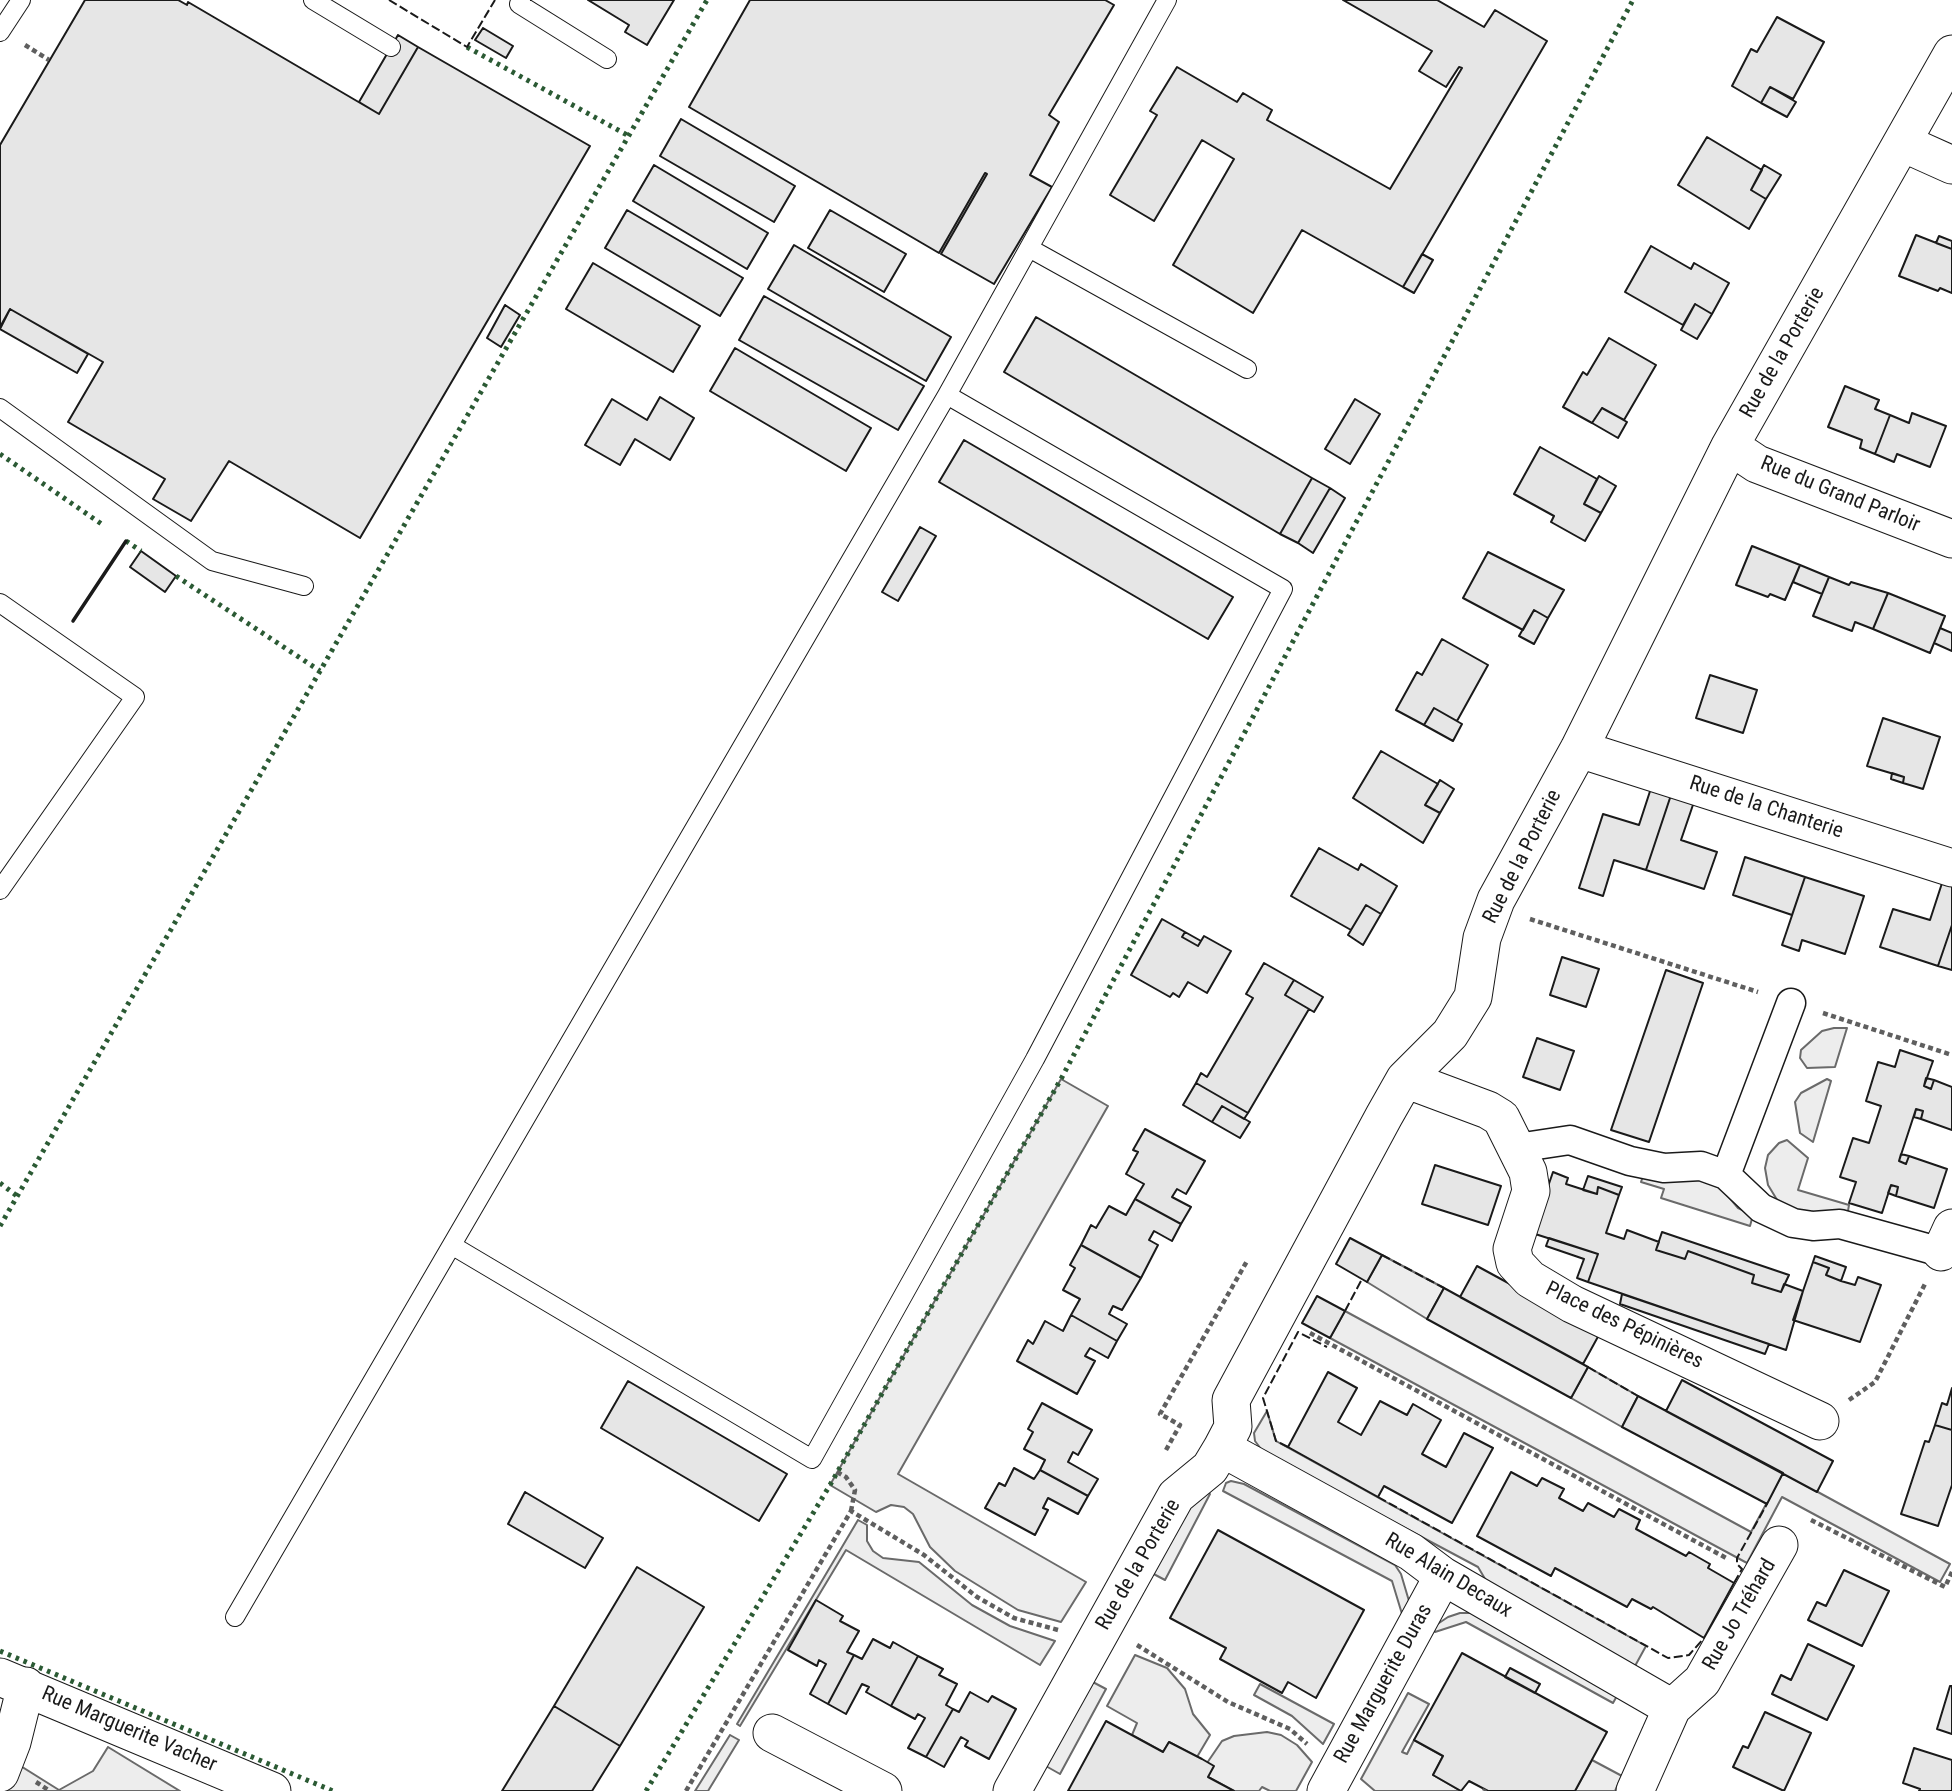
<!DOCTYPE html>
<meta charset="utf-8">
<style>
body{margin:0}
canvas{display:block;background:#fff}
</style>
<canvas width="1952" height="1791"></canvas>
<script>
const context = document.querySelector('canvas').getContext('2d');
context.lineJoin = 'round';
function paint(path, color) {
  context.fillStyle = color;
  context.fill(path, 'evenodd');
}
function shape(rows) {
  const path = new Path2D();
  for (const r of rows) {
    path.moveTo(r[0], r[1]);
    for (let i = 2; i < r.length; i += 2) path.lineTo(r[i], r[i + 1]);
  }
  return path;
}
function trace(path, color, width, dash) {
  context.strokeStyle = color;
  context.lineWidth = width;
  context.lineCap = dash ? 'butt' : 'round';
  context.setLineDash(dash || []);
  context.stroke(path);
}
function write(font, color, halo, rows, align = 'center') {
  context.font = font + ' "Roboto Condensed",sans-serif';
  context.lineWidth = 5;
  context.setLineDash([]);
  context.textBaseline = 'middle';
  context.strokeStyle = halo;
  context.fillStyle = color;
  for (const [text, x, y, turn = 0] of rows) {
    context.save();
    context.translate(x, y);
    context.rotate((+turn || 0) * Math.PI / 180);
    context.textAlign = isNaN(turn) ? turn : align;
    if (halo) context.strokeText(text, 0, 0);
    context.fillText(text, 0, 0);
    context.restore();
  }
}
const built = shape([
 [1834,1028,1847,1028,1835,1067,1807,1068,1800,1058,1801,1050,1822,1031,1834,1028],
 [1061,1079,1108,1106,898,1474,1086,1582,1061,1622,1018,1610,955,1571,930,1547,913,1514,904,1507,891,1505,876,1512,830,1485,1061,1079],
 [1827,1079,1831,1081,1813,1142,1800,1133,1795,1102,1801,1093,1827,1079],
 [1787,1140,1808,1158,1798,1190,1849,1205,1848,1211,1825,1214,1793,1212,1779,1203,1768,1185,1765,1168,1768,1155,1779,1143,1787,1140],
 [1694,1173,1718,1184,1738,1208,1753,1215,1750,1226,1661,1198,1664,1189,1641,1182,1643,1176,1694,1173],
 [1382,1255,1444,1288,1427,1319,1367,1282,1382,1255],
 [1345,1311,1751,1532,1783,1473,1950,1564,1940,1582,1782,1497,1747,1563,1330,1338,1345,1311],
 [1588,1367,1638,1396,1622,1427,1571,1398,1588,1367],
 [1267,1411,1276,1441,1646,1646,1635,1666,1491,1589,1478,1567,1264,1453,1255,1441,1254,1433,1267,1411],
 [1231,1481,1244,1484,1395,1565,1401,1574,1409,1601,1402,1614,1392,1581,1223,1491,1226,1483,1231,1481],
 [1203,1490,1210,1494,1165,1580,1148,1571,1181,1509,1203,1490],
 [858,1520,867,1525,867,1541,873,1551,883,1558,919,1562,972,1605,1010,1626,1055,1641,1040,1665,846,1550,740,1726,737,1724,858,1520],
 [1460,1613,1473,1613,1622,1687,1613,1703,1466,1622,1435,1632,1433,1627,1448,1617,1460,1613],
 [1135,1655,1167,1668,1185,1689,1193,1714,1210,1735,1197,1757,1169,1742,1163,1752,1132,1735,1137,1723,1107,1706,1135,1655],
 [1089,1680,1106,1689,1060,1774,1044,1765,1089,1680],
 [1260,1684,1334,1724,1323,1744,1292,1716,1254,1695,1260,1684],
 [1408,1693,1429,1704,1402,1752,1407,1754,1414,1740,1443,1756,1433,1775,1461,1791,1375,1791,1361,1779,1408,1693],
 [1267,1732,1281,1735,1297,1745,1312,1762,1296,1791,1270,1791,1262,1787,1259,1791,1234,1791,1208,1777,1207,1763,1222,1741,1234,1736,1267,1732],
 [730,1735,739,1740,708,1791,695,1791,730,1735],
 [108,1747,180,1791,0,1791,0,1753,59,1790,93,1771,108,1747],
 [1592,1760,1622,1776,1615,1791,1575,1791,1592,1760]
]);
const building = shape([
 [85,0,178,0,187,5,188,2,379,114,418,47,590,146,360,538,229,461,191,521,153,499,165,479,68,422,103,362,10,309,0,327,0,145,85,0],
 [588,0,674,0,647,45,625,32,629,25,588,0],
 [750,0,1105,0,1114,5,1049,115,1059,122,1030,175,1052,187,994,284,941,254,987,174,985,173,939,253,689,107,750,0],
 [1343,0,1437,0,1484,27,1495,10,1547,41,1403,287,1302,230,1253,313,1173,265,1234,159,1202,140,1154,221,1110,195,1157,115,1150,111,1177,67,1237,102,1243,93,1272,110,1267,120,1390,189,1462,68,1459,67,1446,87,1419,71,1432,51,1343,0],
 [1777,17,1824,42,1793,99,1770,87,1761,103,1732,86,1751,49,1757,52,1777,17],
 [483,28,513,46,506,58,475,40,483,28],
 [398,35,418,47,379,114,359,102,398,35],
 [1770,87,1796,102,1787,117,1761,103,1770,87],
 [681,119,795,186,774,222,660,156,681,119],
 [1707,137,1762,170,1751,190,1766,199,1749,229,1678,185,1707,137],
 [654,165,768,233,747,269,633,201,654,165],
 [1764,165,1781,175,1766,199,1751,190,1764,165],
 [627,210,743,278,720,316,605,248,627,210],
 [830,210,906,254,884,292,808,248,830,210],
 [1916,235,1952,249,1952,293,1940,288,1938,291,1899,276,1916,235],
 [1939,236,1952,241,1952,249,1936,243,1939,236],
 [794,245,951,337,926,381,768,289,794,245],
 [1651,246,1691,269,1694,263,1729,283,1712,314,1695,304,1683,325,1625,292,1651,246],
 [1422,254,1433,260,1414,293,1403,287,1422,254],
 [593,263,700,326,673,372,566,309,593,263],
 [764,296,924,386,898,430,739,340,764,296],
 [1695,304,1712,314,1697,339,1681,330,1695,304],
 [505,305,520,315,501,347,487,338,505,305],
 [10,309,88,354,77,373,0,329,10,309],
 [1036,317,1312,478,1280,534,1004,372,1036,317],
 [1609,338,1656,365,1624,420,1602,408,1592,423,1563,407,1583,372,1587,375,1609,338],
 [735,348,871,428,846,471,710,391,735,348],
 [1845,386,1879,400,1875,409,1890,415,1875,454,1860,448,1862,440,1828,427,1845,386],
 [660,397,694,418,670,460,635,439,620,465,585,445,612,399,647,420,660,397],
 [1355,399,1380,414,1350,464,1325,449,1355,399],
 [1602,408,1627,422,1618,438,1592,423,1602,408],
 [1912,413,1946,426,1930,467,1897,454,1894,462,1875,454,1890,415,1909,423,1912,413],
 [964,440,1233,597,1208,639,939,482,964,440],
 [1540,447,1597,479,1584,504,1601,513,1585,541,1551,522,1554,516,1514,494,1540,447],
 [1599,476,1616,486,1601,513,1584,504,1599,476],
 [1312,478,1330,488,1298,543,1280,534,1312,478],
 [1330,488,1345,498,1313,553,1298,543,1330,488],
 [920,527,936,536,898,601,882,592,920,527],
 [1752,546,1800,565,1785,600,1770,594,1768,597,1736,585,1752,546],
 [141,551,176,576,165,592,130,567,141,551],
 [1488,552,1564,590,1548,618,1534,610,1523,630,1463,598,1488,552],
 [1800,565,1829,577,1822,594,1793,582,1800,565],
 [1829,577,1849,585,1851,582,1888,593,1873,629,1855,622,1852,631,1813,616,1829,577],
 [1888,593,1945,616,1930,653,1873,629,1888,593],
 [1534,610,1548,618,1534,644,1519,636,1534,610],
 [1940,628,1952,633,1952,651,1934,643,1940,628],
 [1442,639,1488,665,1457,721,1434,708,1424,725,1396,710,1417,672,1422,675,1442,639],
 [1710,675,1757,690,1743,733,1696,718,1710,675],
 [1434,708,1462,724,1453,741,1424,725,1434,708],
 [1883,718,1940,737,1923,789,1903,783,1904,777,1867,766,1883,718],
 [1381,751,1438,784,1425,805,1440,813,1423,843,1353,798,1381,751],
 [1892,773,1904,777,1903,783,1891,779,1892,773],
 [1440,780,1454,789,1440,813,1425,805,1440,780],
 [1653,782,1673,789,1646,870,1614,860,1603,896,1579,888,1603,814,1639,825,1653,782],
 [1673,789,1696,796,1681,840,1717,852,1704,889,1646,870,1673,789],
 [1319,848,1358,870,1361,864,1397,886,1381,914,1366,905,1351,930,1291,896,1319,848],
 [1745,857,1805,877,1792,915,1733,895,1745,857],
 [1805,877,1864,896,1845,954,1802,940,1799,951,1782,945,1805,877],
 [1944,877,1952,880,1952,925,1938,966,1880,947,1893,909,1930,920,1944,877],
 [1366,905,1381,914,1363,945,1348,935,1366,905],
 [1162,919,1185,932,1182,937,1198,946,1204,936,1231,951,1207,993,1188,982,1179,997,1173,993,1170,997,1131,975,1162,919],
 [1952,925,1952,970,1938,966,1952,925],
 [1185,932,1201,941,1198,946,1182,937,1185,932],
 [1562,957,1599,969,1586,1007,1550,995,1562,957],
 [1264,963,1294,980,1285,995,1309,1009,1248,1113,1196,1083,1201,1073,1207,1077,1253,998,1246,994,1264,963],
 [1666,970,1703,983,1649,1142,1611,1130,1666,970],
 [1294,980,1323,997,1314,1012,1285,995,1294,980],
 [1537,1038,1574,1051,1560,1090,1523,1077,1537,1038],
 [1900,1050,1933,1061,1924,1086,1931,1089,1934,1080,1952,1087,1952,1130,1921,1119,1923,1111,1916,1109,1899,1161,1906,1164,1909,1156,1947,1169,1934,1208,1896,1196,1898,1187,1891,1185,1882,1213,1849,1203,1856,1182,1840,1177,1853,1138,1869,1143,1881,1106,1866,1101,1878,1062,1895,1067,1900,1050],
 [1926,1078,1934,1080,1931,1089,1924,1086,1926,1078],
 [1196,1083,1248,1113,1244,1119,1222,1106,1212,1122,1183,1105,1196,1083],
 [1222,1106,1250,1122,1240,1138,1212,1122,1222,1106],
 [1916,1109,1923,1111,1921,1119,1914,1117,1916,1109],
 [1145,1129,1205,1161,1186,1194,1177,1189,1172,1197,1191,1207,1181,1224,1135,1199,1144,1184,1126,1174,1138,1152,1133,1150,1145,1129],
 [1901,1154,1909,1156,1906,1164,1899,1161,1901,1154],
 [1435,1165,1501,1186,1488,1225,1422,1204,1435,1165],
 [1553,1172,1568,1178,1566,1184,1597,1194,1598,1187,1619,1195,1606,1233,1624,1239,1627,1230,1659,1242,1656,1250,1685,1259,1688,1251,1754,1275,1752,1283,1781,1292,1784,1284,1803,1291,1786,1350,1588,1282,1598,1254,1532,1233,1553,1172],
 [1588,1176,1622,1187,1619,1195,1598,1187,1597,1194,1583,1190,1588,1176],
 [1891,1185,1898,1187,1896,1196,1888,1193,1891,1185],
 [1135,1199,1181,1224,1172,1241,1154,1231,1149,1240,1158,1245,1141,1278,1081,1245,1091,1225,1096,1228,1109,1206,1126,1215,1135,1199],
 [1662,1232,1789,1275,1781,1292,1752,1283,1754,1275,1688,1251,1685,1259,1656,1250,1662,1232],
 [1350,1238,1382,1255,1367,1282,1336,1264,1350,1238],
 [1549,1238,1598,1254,1588,1282,1577,1278,1584,1259,1546,1246,1549,1238],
 [1081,1245,1141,1278,1122,1310,1113,1306,1109,1314,1127,1324,1117,1341,1071,1315,1080,1299,1063,1290,1075,1268,1070,1265,1081,1245],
 [1815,1256,1846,1267,1841,1281,1826,1275,1829,1268,1813,1262,1815,1256],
 [1813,1262,1829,1268,1826,1275,1841,1281,1855,1285,1858,1277,1881,1285,1860,1342,1793,1320,1813,1262],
 [1477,1266,1600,1333,1583,1364,1460,1297,1477,1266],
 [1444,1288,1588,1367,1571,1398,1427,1319,1444,1288],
 [1622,1294,1769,1344,1765,1354,1620,1304,1622,1294],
 [1317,1296,1345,1311,1330,1338,1302,1323,1317,1296],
 [1071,1315,1117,1341,1108,1358,1090,1348,1085,1356,1095,1361,1077,1394,1017,1361,1028,1340,1033,1344,1045,1321,1063,1331,1071,1315],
 [1328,1372,1357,1388,1338,1422,1361,1435,1380,1401,1407,1415,1413,1404,1441,1420,1422,1454,1446,1467,1464,1433,1493,1448,1452,1523,1384,1486,1378,1497,1288,1447,1328,1372],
 [1682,1380,1833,1461,1817,1492,1666,1411,1682,1380],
 [628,1381,787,1474,759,1521,601,1428,628,1381],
 [1952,1388,1952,1430,1935,1425,1942,1403,1947,1405,1952,1388],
 [1638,1396,1783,1473,1767,1504,1622,1427,1638,1396],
 [1042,1403,1092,1430,1078,1455,1073,1452,1068,1462,1098,1479,1088,1496,1040,1470,1045,1460,1024,1449,1033,1432,1028,1429,1042,1403],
 [1935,1425,1952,1430,1952,1485,1938,1526,1901,1514,1925,1441,1929,1442,1935,1425],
 [1014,1468,1034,1479,1040,1470,1088,1496,1078,1514,1048,1498,1043,1508,1048,1510,1035,1535,985,1508,999,1483,1005,1486,1014,1468],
 [1511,1472,1537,1486,1542,1478,1564,1489,1559,1498,1583,1511,1588,1503,1614,1517,1619,1509,1640,1520,1636,1529,1686,1556,1689,1552,1710,1564,1708,1568,1734,1583,1704,1638,1653,1607,1651,1609,1632,1599,1627,1607,1555,1568,1551,1576,1477,1536,1511,1472],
 [525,1492,603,1538,585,1568,508,1524,525,1492],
 [1218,1530,1364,1610,1316,1698,1288,1682,1282,1693,1220,1659,1226,1648,1170,1618,1218,1530],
 [637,1567,704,1607,620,1746,554,1706,637,1567],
 [1844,1570,1889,1591,1862,1646,1808,1620,1817,1602,1826,1606,1844,1570],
 [816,1600,843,1616,840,1621,859,1631,847,1652,854,1655,828,1704,810,1694,826,1664,819,1660,817,1666,788,1650,816,1600],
 [873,1639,890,1648,893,1642,918,1656,891,1706,866,1692,869,1687,862,1684,846,1714,828,1704,854,1655,862,1659,873,1639],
 [1808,1644,1854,1666,1827,1720,1772,1694,1781,1675,1791,1680,1808,1644],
 [1462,1653,1607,1732,1575,1791,1488,1791,1469,1781,1461,1791,1433,1775,1443,1756,1414,1740,1462,1653],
 [918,1656,943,1669,939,1675,957,1684,946,1705,953,1709,926,1757,908,1748,925,1718,918,1714,915,1719,891,1706,918,1656],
 [1510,1668,1540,1684,1535,1693,1505,1677,1510,1668],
 [1950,1686,1952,1686,1952,1734,1937,1729,1950,1686],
 [970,1692,988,1702,992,1696,1016,1709,989,1759,965,1746,968,1741,961,1737,944,1767,926,1757,953,1709,959,1712,970,1692],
 [554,1706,620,1746,592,1791,502,1791,554,1706],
 [1765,1712,1811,1733,1784,1791,1733,1767,1743,1746,1748,1748,1765,1712],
 [1106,1721,1163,1752,1169,1742,1202,1759,1214,1766,1208,1777,1234,1791,1068,1791,1106,1721],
 [1914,1748,1952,1760,1952,1791,1919,1791,1920,1789,1903,1783,1914,1748]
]);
const path = shape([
 [25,45,49,60],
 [1530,919,1758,992],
 [1823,1013,1952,1055],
 [1310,1333,1728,1559],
 [1849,1400,1875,1382,1925,1284],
 [1166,1450,1180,1425,1160,1414,1247,1261],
 [837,1472,846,1477,855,1490,851,1511],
 [1811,1520,1945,1587,1952,1572],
 [1137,1645,1228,1702,1290,1729,1307,1744],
 [36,1782,50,1791],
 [686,1791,851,1511,924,1555,977,1597,1014,1618,1058,1630],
 [1484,1791,1485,1789]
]);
const service = shape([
 [313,0,391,47],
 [521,0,519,4,607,59],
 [0,32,21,0],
 [1029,248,1247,369],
 [0,408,212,561,304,586],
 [0,603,135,697,0,890],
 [453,1246,812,1459,1035,1059,1283,589,947,395],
 [235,1617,947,395,1167,0]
]);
const pedestrian = shape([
 [1517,1148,1570,1140,1630,1161,1664,1168,1701,1166,1726,1175,1761,1208,1793,1223,1813,1226,1840,1224,1941,1252],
 [1726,1175,1791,1003]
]);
const minor = shape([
 [1903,143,1952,165],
 [1730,446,1757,464,1952,539],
 [1579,749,1952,868],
 [1405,1079,1488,1110,1501,1118,1528,1172,1531,1191,1512,1249,1515,1263,1530,1279,1572,1304,1820,1421],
 [1941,1252,1952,1228],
 [1222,1448,1411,1552,1443,1576,1672,1708],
 [0,1677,272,1791],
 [772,1733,883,1791],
 [0,1773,12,1742,26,1686],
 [1012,1791,1176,1496,1210,1468,1222,1448,1233,1427,1231,1400,1384,1116,1405,1079,1450,1034,1473,997,1482,938,1496,900,1579,749,1730,446,1952,54],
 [1326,1791,1443,1576],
 [1635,1791,1672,1708,1702,1681,1779,1545]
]);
const hedge = shape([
 [467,47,629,136],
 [0,454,103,525],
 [126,541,141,551],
 [176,576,320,671],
 [0,1183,17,1196],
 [0,1226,707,0],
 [0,1651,333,1791],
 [646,1791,830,1485,1061,1079,1633,0]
]);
const fence = shape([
 [389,0,467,47,495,0],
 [1382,1255,1444,1288],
 [1345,1311,1362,1279],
 [1588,1367,1638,1396],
 [1288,1447,1276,1441,1263,1398,1298,1332,1327,1347],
 [1378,1497,1668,1658,1689,1655,1704,1638],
 [1734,1583,1742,1569,1737,1564,1737,1558,1767,1504]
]);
const wall = shape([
 [73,621,126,541]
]);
const streetNames = [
 ["Rue de la Porterie",1783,353,-60],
 ["Rue du Grand Parloir",1840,495,22],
 ["Rue de la Chanterie",1766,808,18],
 ["Rue de la Porterie",1523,857,-63],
 ["Place des Pépinières",1624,1326,26],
 ["Rue de la Porterie",1139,1565,-60],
 ["Rue Alain Decaux",1448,1576,31],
 ["Rue Jo Tréhard",1740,1615,-60],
 ["Rue Marguerite Duras",1384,1684,-61],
 ["Rue Marguerite Vacher",129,1730,23]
];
paint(built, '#ededed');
trace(built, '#6a6a6a', 2);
paint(building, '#e6e6e6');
trace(building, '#1a1a1a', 2);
trace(service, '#1a1a1a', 20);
trace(pedestrian, '#1a1a1a', 31);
trace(minor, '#1a1a1a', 39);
trace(path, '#5f5f5f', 4.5, [5, 3.5]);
trace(service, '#fff', 18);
trace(pedestrian, '#fff', 28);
trace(minor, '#fff', 37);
trace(hedge, '#2b5a34', 5, [3.5, 5]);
trace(fence, '#1a1a1a', 2, [9, 3.5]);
trace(wall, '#1a1a1a', 3.5);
write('21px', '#1a1a1a', '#fff', streetNames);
</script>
